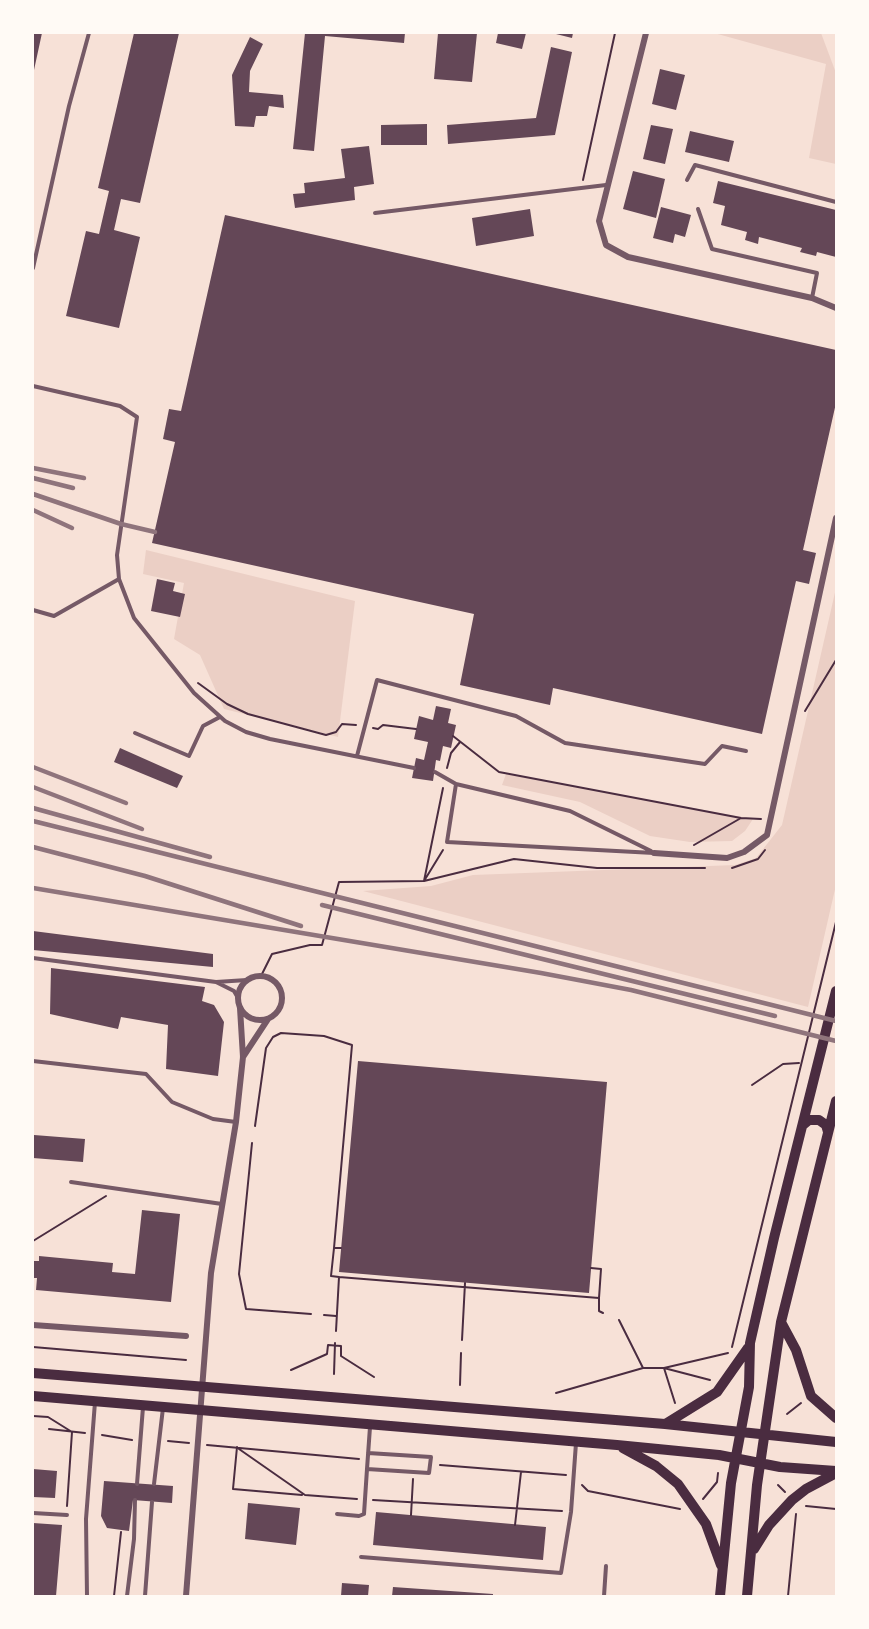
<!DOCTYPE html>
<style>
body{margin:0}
#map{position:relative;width:869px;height:1629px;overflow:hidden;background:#f7e1d7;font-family:"Alegreya Sans",sans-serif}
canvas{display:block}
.frame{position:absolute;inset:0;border:34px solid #fffaf5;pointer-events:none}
</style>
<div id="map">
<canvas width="869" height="1629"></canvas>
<div class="frame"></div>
</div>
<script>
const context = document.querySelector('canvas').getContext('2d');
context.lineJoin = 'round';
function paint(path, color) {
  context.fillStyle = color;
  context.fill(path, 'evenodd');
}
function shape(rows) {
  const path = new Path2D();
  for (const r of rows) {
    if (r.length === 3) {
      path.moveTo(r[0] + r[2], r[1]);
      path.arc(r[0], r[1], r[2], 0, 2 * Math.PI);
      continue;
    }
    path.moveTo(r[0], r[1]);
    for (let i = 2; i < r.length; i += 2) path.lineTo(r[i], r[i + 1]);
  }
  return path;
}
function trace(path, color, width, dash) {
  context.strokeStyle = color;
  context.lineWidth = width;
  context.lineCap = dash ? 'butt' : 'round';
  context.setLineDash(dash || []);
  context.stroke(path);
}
const green = shape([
 [714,33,821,33,836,73,836,164,809,158,826,64],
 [146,550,355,601,338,737,224,709,200,655,174,639,184,583,143,574],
 [836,588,836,885,808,1007,363,891,431,886,473,875,735,865,756,858,782,825],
 [506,774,753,819,745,831,732,841,690,842,650,836,580,802,502,785]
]);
const building = shape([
 [33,33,42,33,34,70,33,70],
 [134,33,179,33,140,203,121,199,114,230,140,237,119,328,66,316,86,231,99,234,109,191,98,188],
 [305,33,405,33,404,43,325,36,314,151,293,149],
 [438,33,477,33,472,82,434,79],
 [498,33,526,33,522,49,496,43],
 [552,33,573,33,572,38],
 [250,37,263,44,250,71,249,92,283,95,284,108,269,106,267,116,256,116,254,127,235,126,232,75],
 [551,47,572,52,555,135,448,144,447,125,536,118],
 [660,69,685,75,676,110,652,104],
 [427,124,427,145,381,145,381,125],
 [651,125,673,129,665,164,643,159],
 [690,131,734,141,729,162,685,152],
 [369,146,374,184,354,187,355,200,295,208,293,194,305,193,304,183,345,178,341,149],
 [633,171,665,179,656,218,623,209],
 [718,181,836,210,836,257,817,252,816,256,800,252,802,248,759,237,758,244,745,240,747,232,721,225,725,206,713,203],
 [661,207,691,215,685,237,675,234,673,243,653,238],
 [530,209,534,236,476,246,472,218],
 [225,215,836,350,836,403,803,550,816,553,809,584,796,581,762,734,553,688,550,705,460,685,474,614,152,543,175,442,163,439,169,409,181,411],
 [157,579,175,583,173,591,185,594,180,617,151,611],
 [436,706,451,709,448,723,456,725,451,748,443,746,440,761,436,760,433,781,412,778,416,758,424,760,428,742,414,739,419,716,433,720],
 [120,748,183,776,177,788,114,762],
 [33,931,213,954,213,967,33,950],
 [51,968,205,987,202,1001,214,1005,224,1022,218,1076,166,1069,168,1025,121,1017,118,1029,50,1014],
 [358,1061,607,1082,589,1293,339,1272],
 [34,1135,85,1139,83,1162,33,1158],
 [142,1210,180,1214,171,1302,36,1290,37,1278,33,1278,34,1261,39,1261,39,1256,113,1263,112,1272,135,1274],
 [33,1469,57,1471,55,1498,33,1497],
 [104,1481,173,1486,172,1503,133,1500,129,1531,107,1528,101,1516],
 [248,1503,300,1508,296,1545,245,1539],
 [376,1512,546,1527,543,1560,373,1545],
 [33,1523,62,1525,56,1596,33,1596],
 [342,1583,369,1585,368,1596,341,1596],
 [393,1587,493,1594,493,1596,392,1596]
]);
const path = shape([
 [583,180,615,33],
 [198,683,227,704,248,714,326,735,336,732,342,724,356,725],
 [805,711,836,660],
 [373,728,378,729,383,725,416,729],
 [453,736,499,772,741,818,761,819],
 [447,768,451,753,460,742],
 [443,788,424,881,514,859,597,868,705,868],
 [694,845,741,818],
 [732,868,758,859,765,850],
 [261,976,272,954,310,945,322,945,339,882,424,881,443,850],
 [752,1085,783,1064,799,1063],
 [255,1126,266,1048,273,1037,281,1033,324,1036,352,1045,334,1248],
 [252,1143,239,1274,246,1309,311,1314],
 [33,1241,106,1196],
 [591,1268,601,1269,599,1298],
 [339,1277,331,1276,334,1248,341,1248],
 [324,1315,336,1316],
 [336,1331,339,1277,599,1298,599,1311,603,1313],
 [462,1340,465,1283],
 [33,1347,186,1360],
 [732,1347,836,922],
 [643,1368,664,1368,728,1353],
 [291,1370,327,1354,328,1345,341,1346,341,1356,374,1377],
 [334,1374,335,1343],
 [460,1385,461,1353],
 [556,1393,643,1368,619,1320],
 [675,1403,664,1368,710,1380],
 [787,1414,801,1403],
 [33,1416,48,1417,72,1432,67,1506],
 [49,1429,85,1433],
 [102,1435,132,1440],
 [168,1441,189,1443],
 [207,1445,359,1459],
 [237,1447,233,1489,302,1495],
 [239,1449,305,1495,357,1499],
 [440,1465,566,1475],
 [717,1482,718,1473],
 [582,1485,588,1491,680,1509],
 [778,1485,785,1492],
 [703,1499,717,1482],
 [373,1500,562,1511],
 [806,1506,836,1509],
 [411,1515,413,1479],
 [515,1525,521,1472],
 [114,1596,121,1532],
 [788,1596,796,1514]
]);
const service = shape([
 [687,180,695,165,836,202],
 [698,209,712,249,817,273,812,298],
 [375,213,606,185],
 [33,268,69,106,89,33],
 [33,386,120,406,137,417,117,555,119,579,134,618,194,693,225,721,246,732,270,739,414,768],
 [33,610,54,616,119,579],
 [135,733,189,756,203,726,220,717],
 [357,756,377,680,516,716,565,743,705,764,722,746,746,751],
 [435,772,456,784,570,811,651,851],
 [456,784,447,842,654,853],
 [33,958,216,982,247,980],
 [216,982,234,991,238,998],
 [33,1061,146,1074,172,1102,213,1119,236,1122],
 [71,1182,222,1204],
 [368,1453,431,1457,429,1473,367,1469,370,1427],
 [137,1484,143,1407],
 [154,1484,163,1408],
 [33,1513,67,1515],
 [337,1514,359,1516,364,1514,367,1469],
 [361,1557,561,1573,571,1512,576,1443],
 [87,1596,86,1519,95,1402],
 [127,1596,134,1539,135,1500],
 [145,1596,152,1502],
 [604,1596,606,1566]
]);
const minor = shape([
 [646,33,599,221,606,245,628,257,812,298,836,308],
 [654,853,727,858,744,852,767,835,836,518],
 [260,998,22],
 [243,1057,268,1019],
 [33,1325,186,1336],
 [186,1596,211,1273,236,1122,243,1057,240,1008]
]);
const primary = shape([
 [803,1125,809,1120,819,1120,826,1125,828,1132],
 [781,1322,796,1350,811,1396,836,1418],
 [33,1373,665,1424,836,1442],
 [33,1396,617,1445,719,1455,780,1467,836,1471],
 [667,1423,717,1392,748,1348],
 [623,1448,656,1466,678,1484,706,1524,721,1565],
 [754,1549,769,1525,792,1500,806,1489,836,1473],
 [720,1596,731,1483,749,1387,750,1343,774,1238,836,991],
 [747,1596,757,1485,781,1322,836,1101]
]);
const rail = shape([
 [33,468,84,478],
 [33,478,73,488],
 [33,494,121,524,155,532],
 [33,510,72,528],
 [33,767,126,803],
 [33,787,142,829],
 [33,808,210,857],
 [33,821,836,1021],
 [33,847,145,876,301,926],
 [33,888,541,973,631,990,836,1041],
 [322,905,775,1016]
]);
paint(green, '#ebcfc5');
paint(building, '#644757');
trace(path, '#4a2c40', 2);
trace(service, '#755966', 4);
trace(minor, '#755966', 6);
trace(primary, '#4a2c40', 10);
trace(rail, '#8f747c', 4.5);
</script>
